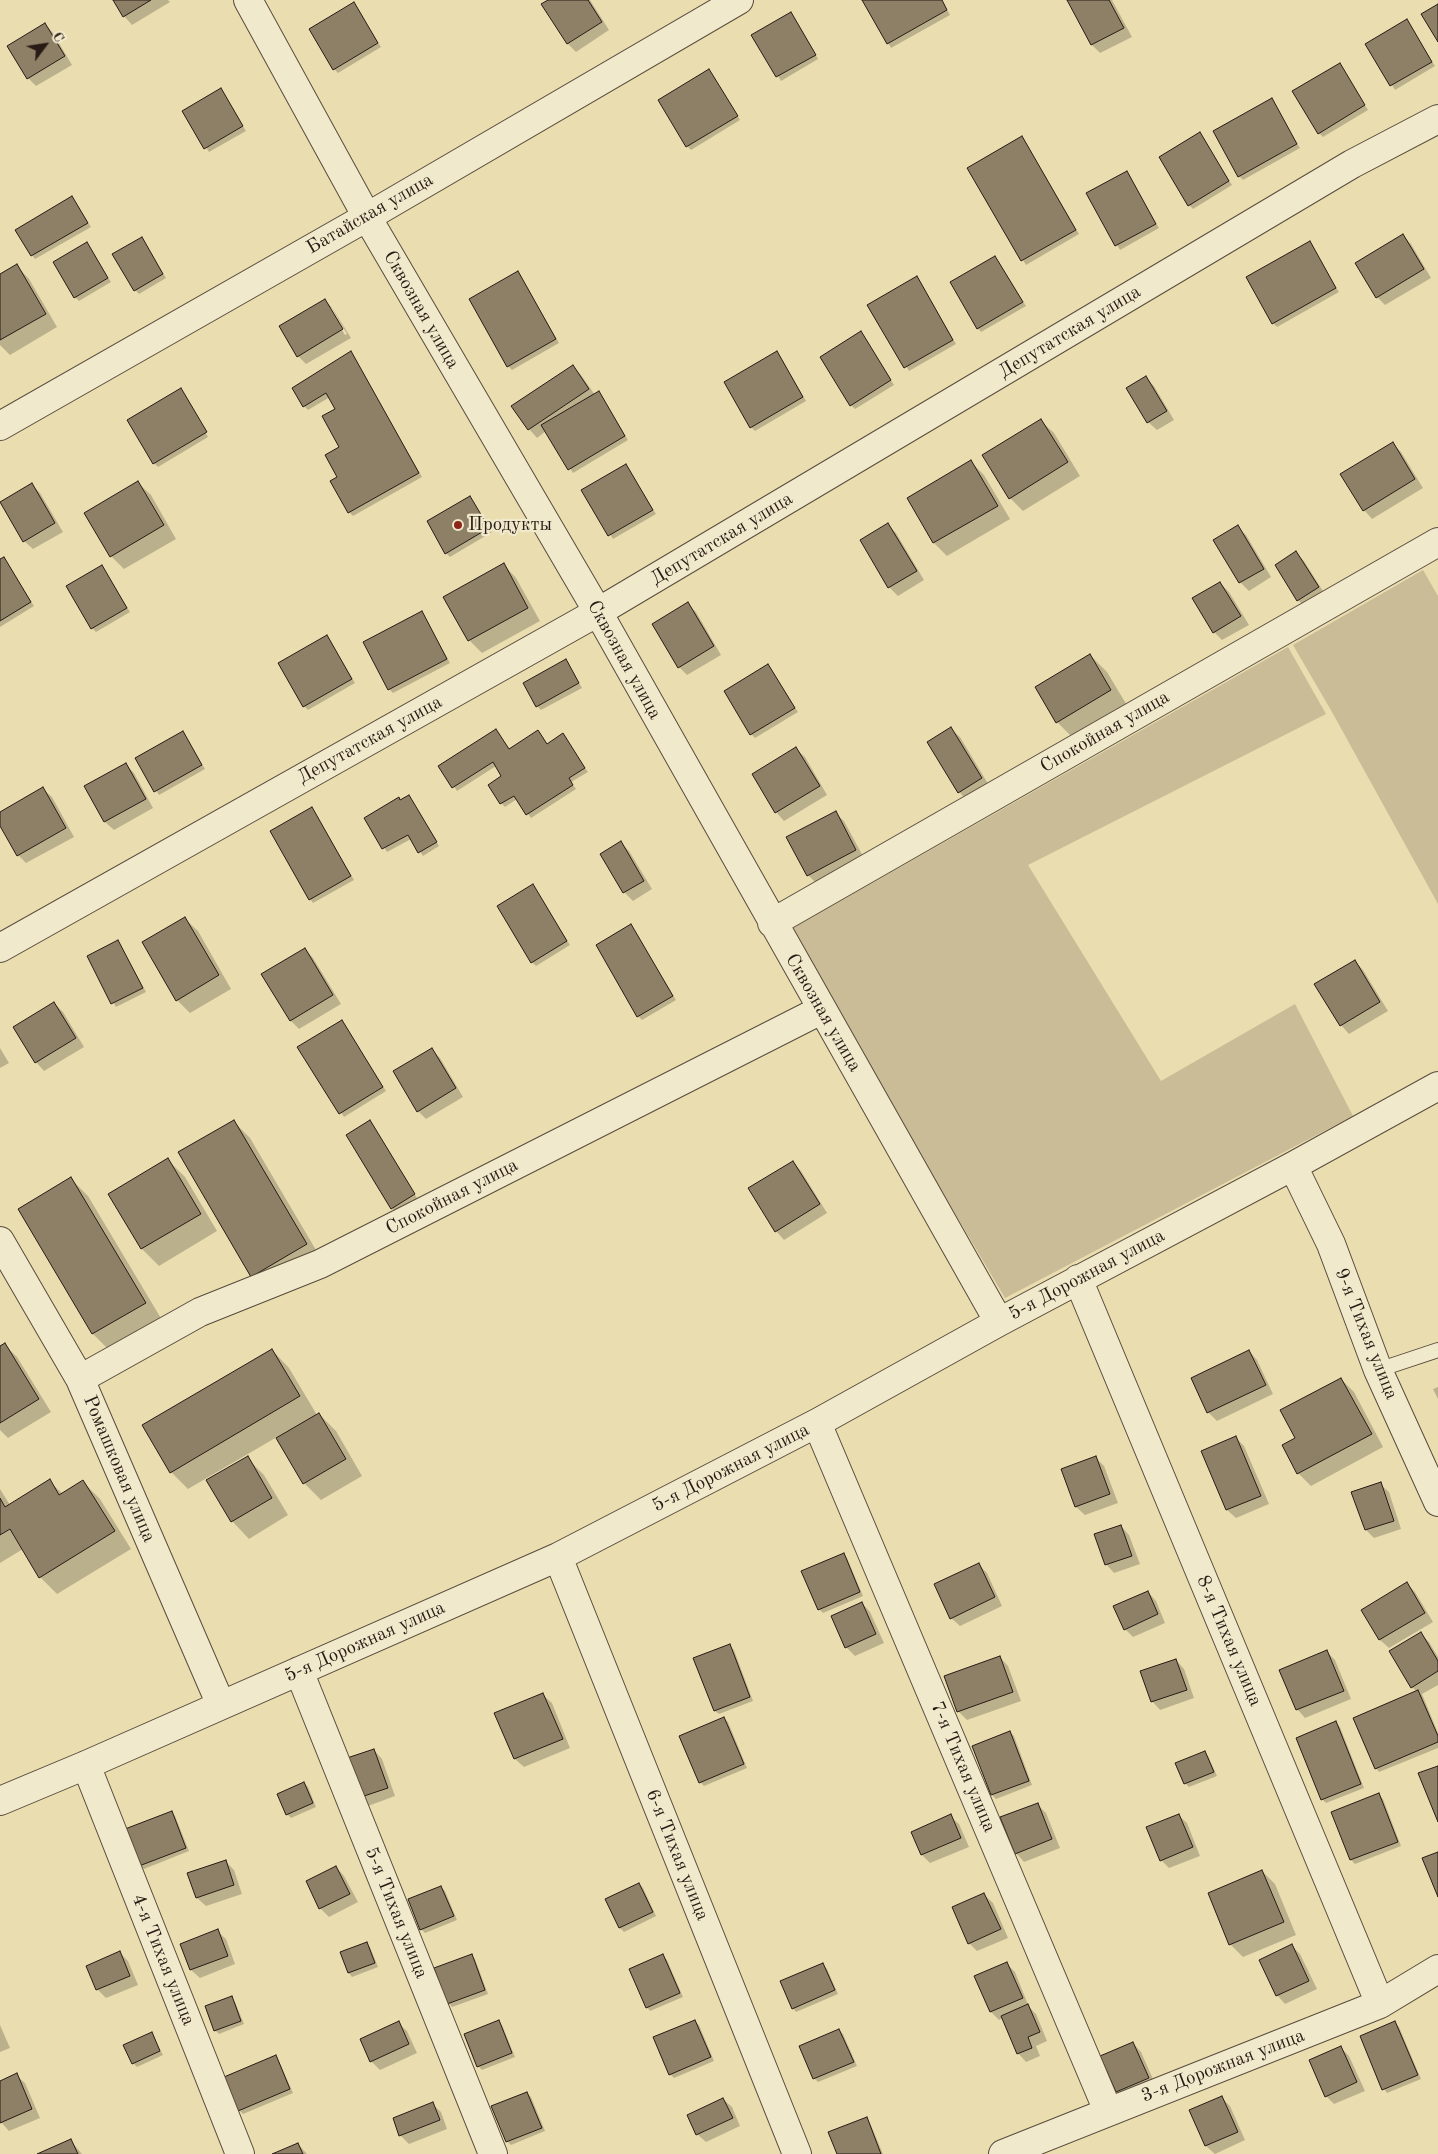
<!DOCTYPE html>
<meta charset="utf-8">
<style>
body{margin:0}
#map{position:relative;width:1438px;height:2154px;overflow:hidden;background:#eaddb0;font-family:"Old Standard TT",serif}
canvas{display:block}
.north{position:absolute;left:20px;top:20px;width:50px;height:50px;-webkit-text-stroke:4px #f1e9cc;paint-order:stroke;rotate:59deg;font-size:14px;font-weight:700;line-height:20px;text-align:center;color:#281b15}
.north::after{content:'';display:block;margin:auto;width:18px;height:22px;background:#281b15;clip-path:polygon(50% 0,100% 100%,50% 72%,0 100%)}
</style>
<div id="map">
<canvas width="1438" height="2154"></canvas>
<div class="north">С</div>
</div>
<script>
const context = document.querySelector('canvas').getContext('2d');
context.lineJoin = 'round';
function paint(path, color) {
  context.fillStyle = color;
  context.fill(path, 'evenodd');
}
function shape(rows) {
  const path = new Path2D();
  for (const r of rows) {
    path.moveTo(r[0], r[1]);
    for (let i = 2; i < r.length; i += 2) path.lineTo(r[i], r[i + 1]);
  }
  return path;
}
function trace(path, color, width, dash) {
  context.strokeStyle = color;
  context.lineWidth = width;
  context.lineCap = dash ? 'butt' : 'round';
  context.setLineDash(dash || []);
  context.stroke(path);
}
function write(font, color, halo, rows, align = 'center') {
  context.font = font + ' "Old Standard TT",serif';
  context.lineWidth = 4.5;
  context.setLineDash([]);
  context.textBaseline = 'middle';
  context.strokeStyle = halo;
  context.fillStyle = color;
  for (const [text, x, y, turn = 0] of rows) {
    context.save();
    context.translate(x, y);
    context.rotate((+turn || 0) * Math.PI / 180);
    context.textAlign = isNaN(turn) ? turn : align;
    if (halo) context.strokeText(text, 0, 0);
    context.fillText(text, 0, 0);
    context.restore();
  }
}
const green = shape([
 [1423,570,1438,596,1438,904,1332,712,1293,645],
 [1288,647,1326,714,1028,865,1161,1081,1295,1004,1353,1116,1005,1298,788,931]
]);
const shadow = shape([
 [114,0,168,0,170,2,132,25,124,16],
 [550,0,590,0,609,30,576,52,568,44,542,5],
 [863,0,942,0,950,15,891,48],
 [1068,0,1112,0,1132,37,1100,53,1092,45],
 [354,4,381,47,338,73,334,69],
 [794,18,818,59,781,81,753,35],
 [1407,21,1435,66,1395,90,1367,44],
 [45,24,53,33,72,65,36,86,28,78],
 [1339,64,1368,110,1323,137,1319,133],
 [709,71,740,120,691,150,687,146],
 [221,90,246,131,209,152,183,112],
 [1271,100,1300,148,1243,180,1239,176],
 [1200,134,1232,185,1193,209,1189,205],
 [1025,142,1079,234,1026,265,968,169],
 [1126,172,1159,228,1120,250,1088,194],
 [72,198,91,227,35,259,32,255],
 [1403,236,1411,244,1431,278,1385,305,1377,297],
 [141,238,166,278,139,294,135,290],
 [1309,243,1339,292,1277,327,1273,323],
 [87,244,111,282,79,301,75,297],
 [995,257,1026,306,981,332,978,328],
 [17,266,29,279,57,327,10,355,0,345,0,276],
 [518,273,559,343,512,370,508,366],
 [920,282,956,344,909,371,869,305],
 [325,300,333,309,351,338,306,364,298,356],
 [329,308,332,308,347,334,345,335],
 [861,333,894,385,855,409,851,405],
 [777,352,806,401,755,431,751,427],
 [351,353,422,477,353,516,349,512,338,477,341,447,337,409,330,397,308,410,304,406],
 [573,366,581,375,595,395,602,397,628,440,573,473,546,431,537,438,529,429],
 [1146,378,1154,386,1174,420,1157,430,1148,422],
 [182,392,208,437,158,467,154,463],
 [1041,421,1054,433,1080,476,1023,511,1010,498],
 [1393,444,1401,452,1423,488,1372,519,1364,510],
 [971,462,984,475,1010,519,947,556,934,543,909,498],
 [626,466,656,514,613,539,583,491],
 [138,483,151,495,176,539,124,569,111,556],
 [32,485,40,493,63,532,33,549,24,541],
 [470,498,492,532,450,557,446,553],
 [888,525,896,533,924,580,898,596,889,587,861,541],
 [1237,527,1246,535,1271,577,1249,591,1240,582,1215,540],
 [1296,553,1304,561,1326,596,1306,608,1298,600],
 [4,558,34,606,0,627,0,561],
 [504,565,516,578,540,621,482,653,469,640],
 [102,566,130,612,96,632,92,628],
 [1220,583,1229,592,1249,625,1222,640,1214,632],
 [687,604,696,612,721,655,687,675,679,667],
 [422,612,450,663,393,693,389,689],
 [327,637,355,683,308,710,304,706],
 [1090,655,1107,672,1128,707,1074,739,1057,722],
 [569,665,582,688,541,710,537,706],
 [768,665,798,712,755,738,751,734],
 [951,729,960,737,990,787,967,800,959,792],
 [538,732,548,745,563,735,588,772,571,782,576,789,531,818,517,799,505,807,501,803,503,777,496,766,457,791,440,766,510,750],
 [183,733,205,769,159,795,137,759],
 [796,749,805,757,827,795,784,821,776,812],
 [126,765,134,773,153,808,114,830,105,822,86,787],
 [43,789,52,797,74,837,26,863,18,855,0,823,0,813],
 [409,797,439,846,423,856,411,839,387,852,366,818],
 [312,809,354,880,313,903,310,899],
 [835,813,844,821,864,858,816,883,808,875],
 [621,843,629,851,652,889,633,901,624,892,601,854],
 [533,886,570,945,536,966,532,962],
 [185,919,198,931,231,989,190,1013,177,1000],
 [631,926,676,1000,642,1020,638,1016],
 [118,941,146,992,116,1007,88,957],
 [305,949,313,958,341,1004,299,1029,291,1021,263,974],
 [1355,961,1363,970,1388,1011,1349,1034,1341,1025],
 [54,1003,63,1012,84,1047,44,1071,36,1062],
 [341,1021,386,1091,344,1117,299,1047],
 [0,1048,9,1063,0,1068],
 [432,1050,440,1058,463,1097,426,1119,418,1111],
 [233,1121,250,1138,323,1262,269,1293,252,1276],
 [373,1126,417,1198,396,1212,392,1208],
 [168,1160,185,1177,217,1231,159,1266,142,1249,110,1194],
 [793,1162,801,1171,827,1213,784,1240,776,1231],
 [71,1179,88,1196,162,1320,110,1351,93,1334,20,1209],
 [4,1344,17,1357,51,1412,8,1438,0,1430,0,1347],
 [272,1350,289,1368,317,1415,319,1414,336,1431,362,1476,321,1500,304,1483,277,1437,188,1489,171,1472],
 [1249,1351,1257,1360,1273,1394,1217,1421,1208,1412],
 [1341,1379,1354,1392,1383,1447,1311,1486,1298,1473,1297,1439],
 [1438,1387,1438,1399,1433,1389],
 [1236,1438,1244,1446,1269,1504,1236,1518,1227,1510,1203,1452],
 [247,1458,264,1475,288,1515,249,1539,232,1521],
 [1096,1458,1104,1466,1118,1503,1085,1515,1076,1507,1062,1469],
 [49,1481,63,1494,83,1482,100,1499,131,1549,57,1594,40,1577,23,1549,0,1563,0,1489,10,1505],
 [1380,1484,1389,1492,1401,1529,1374,1538,1366,1530],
 [1121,1526,1129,1535,1140,1564,1114,1573,1106,1564],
 [843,1554,847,1558,863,1596,823,1613,819,1609,803,1572],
 [979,1565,987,1573,1002,1606,960,1626,951,1618],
 [1407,1584,1415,1592,1433,1622,1389,1648,1380,1640,1363,1610],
 [1148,1592,1156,1601,1165,1623,1133,1637,1125,1629],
 [862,1603,870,1612,884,1643,855,1656,846,1647],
 [1421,1634,1429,1642,1438,1657,1438,1685,1422,1694,1438,1733,1438,1748,1379,1772,1376,1768,1417,1692,1412,1687],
 [730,1646,734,1650,753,1701,719,1714,715,1711],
 [1327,1652,1335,1660,1351,1699,1305,1718,1297,1709],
 [1000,1657,1008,1666,1021,1701,967,1720,959,1712,946,1677],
 [1176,1660,1184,1669,1194,1698,1160,1710,1152,1701],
 [543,1695,552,1703,570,1748,524,1767,515,1759,496,1714],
 [724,1718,728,1722,747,1768,704,1786,700,1782],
 [1336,1723,1340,1727,1364,1788,1326,1803,1322,1799],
 [1010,1732,1014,1736,1032,1785,996,1799,992,1795,974,1746],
 [374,1750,382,1759,395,1796,368,1806,359,1797],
 [1204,1752,1208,1756,1217,1776,1189,1787,1185,1783],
 [304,1783,308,1787,316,1807,291,1818,287,1814],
 [1379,1795,1383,1799,1401,1846,1355,1864,1351,1860,1333,1813],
 [1037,1804,1046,1813,1060,1848,1024,1862,1016,1853],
 [172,1813,175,1816,189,1851,144,1869,140,1865],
 [1178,1815,1187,1823,1200,1856,1169,1868,1161,1860],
 [950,1816,959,1824,969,1847,930,1863,922,1855],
 [225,1861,234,1870,242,1894,206,1906,197,1898,189,1874],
 [336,1867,344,1876,358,1902,329,1917,320,1908],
 [1262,1871,1275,1884,1296,1935,1243,1957,1230,1944],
 [639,1884,643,1888,656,1916,624,1932,620,1928],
 [441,1887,445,1891,457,1920,425,1933,421,1929],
 [984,1895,993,1903,1008,1938,977,1951,969,1943],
 [217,1931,226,1939,235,1964,200,1978,191,1970,182,1945],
 [366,1943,370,1947,378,1967,352,1977,349,1973],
 [1292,1946,1300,1954,1317,1989,1285,2004,1277,1995],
 [120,1953,128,1961,138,1985,106,1998,97,1989],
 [471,1955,475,1959,488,1994,452,2007,449,2003],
 [663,1956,667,1960,683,1997,650,2011,647,2007],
 [1006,1963,1015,1972,1029,2007,1036,2014,1047,2041,1036,2046,1040,2056,1026,2062,1018,2053,1003,2018,999,2020,991,2012,976,1977],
 [823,1965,827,1969,838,1994,796,2012,793,2008],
 [231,1998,235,2002,244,2024,219,2034,215,2030],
 [498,2022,502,2025,515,2057,482,2070,478,2066],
 [695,2022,699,2025,714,2061,674,2078,670,2074],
 [398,2023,407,2031,417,2053,380,2070,371,2061],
 [1395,2023,1399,2027,1421,2079,1387,2093,1384,2089],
 [0,2025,10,2048,0,2052],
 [839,2030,843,2034,857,2066,818,2082,814,2078],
 [151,2033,163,2055,137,2067,133,2063],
 [1133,2043,1141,2052,1156,2086,1125,2100,1117,2091],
 [1341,2048,1349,2056,1365,2091,1334,2104,1326,2096],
 [275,2057,279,2061,293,2093,243,2114,239,2110],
 [16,2075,25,2083,40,2118,9,2131,0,2121,0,2082],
 [527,2093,531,2097,545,2131,511,2145,507,2141],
 [1221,2097,1230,2106,1245,2140,1215,2154,1206,2146,1191,2111],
 [723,2099,732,2107,740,2126,706,2142,697,2134],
 [432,2104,441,2112,447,2129,409,2144,400,2135,394,2119],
 [867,2119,870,2123,883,2154,838,2154],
 [71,2141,82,2154,40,2154],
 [298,2144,307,2154,276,2154]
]);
const building = shape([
 [113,0,151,0,123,17,113,0],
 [548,0,588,0,602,22,567,44,541,4,548,0],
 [862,0,942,0,947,10,887,44,862,0],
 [1067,0,1109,0,1124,28,1091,45,1067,0],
 [354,2,378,43,333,70,309,29,354,2],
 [1438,4,1438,42,1421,14,1438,4],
 [791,12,816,55,776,77,751,35,791,12],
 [1407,19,1432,62,1390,86,1365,44,1407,19],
 [45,23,65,56,27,79,7,46,45,23],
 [1340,63,1365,105,1318,134,1292,91,1340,63],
 [709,69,738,116,686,147,658,100,709,69],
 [221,88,243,126,204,149,182,111,221,88],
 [1272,98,1297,144,1238,177,1213,131,1272,98],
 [1200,132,1229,181,1188,206,1159,157,1200,132],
 [1022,136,1076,230,1021,261,967,168,1022,136],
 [1127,171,1156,224,1115,246,1086,193,1127,171],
 [72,196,88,223,31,256,15,230,72,196],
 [1403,234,1424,269,1376,298,1355,263,1403,234],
 [142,237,163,274,134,291,112,254,142,237],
 [1310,241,1336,288,1272,324,1246,277,1310,241],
 [87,242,108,278,74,298,53,262,87,242],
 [995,256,1023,302,977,329,950,282,995,256],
 [17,264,46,314,0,340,0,274,17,264],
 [518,271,556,339,507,367,469,299,518,271],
 [917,276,953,340,904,368,867,305,917,276],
 [325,299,343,329,297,357,279,326,325,299],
 [861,331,891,380,850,406,820,357,861,331],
 [351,351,419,473,348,513,330,481,337,477,325,455,339,447,322,416,335,409,326,393,303,407,292,388,351,351],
 [777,351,803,397,750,428,724,382,777,351],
 [573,365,589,389,528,430,511,406,573,365],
 [1146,376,1167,411,1147,423,1126,388,1146,376],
 [181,388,207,432,153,464,127,420,181,388],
 [599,391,625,436,568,470,541,425,599,391],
 [1041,419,1068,462,1009,499,982,455,1041,419],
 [1393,442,1415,479,1363,511,1340,474,1393,442],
 [971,460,998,506,933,543,907,498,971,460],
 [626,464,653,510,608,536,581,490,626,464],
 [138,481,164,525,110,557,84,513,138,481],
 [32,483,55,523,23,542,0,502,32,483],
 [470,496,489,528,445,554,427,521,470,496],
 [888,523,917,571,888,588,860,540,888,523],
 [1238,525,1264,569,1239,583,1213,540,1238,525],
 [1296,551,1319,587,1297,601,1275,565,1296,551],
 [4,557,31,602,0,621,0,559,4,557],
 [504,563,528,608,468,641,443,597,504,563],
 [102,565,127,608,91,629,66,586,102,565],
 [1220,582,1241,616,1213,633,1192,598,1220,582],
 [688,602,714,646,678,668,652,624,688,602],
 [422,611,447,659,388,690,363,642,422,611],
 [327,635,352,679,303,707,278,663,327,635],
 [1090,654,1111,690,1056,723,1035,687,1090,654],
 [566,659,579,683,536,707,523,683,566,659],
 [768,664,795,708,750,735,724,691,768,664],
 [951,727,982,778,958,793,927,742,951,727],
 [496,729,509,749,538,730,547,744,563,733,585,768,569,778,573,785,526,815,514,796,500,804,488,785,501,776,493,762,452,788,438,766,496,729],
 [183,731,202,765,154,792,135,758,183,731],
 [796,747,820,786,775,813,752,774,796,747],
 [126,763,146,799,104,822,84,786,126,763],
 [43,787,66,828,17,856,0,826,0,812,43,787],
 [409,795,437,842,418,853,408,835,382,849,364,818,399,797,400,800,409,795],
 [312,807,351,876,309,900,270,831,312,807],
 [836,811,856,850,807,876,786,837,836,811],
 [621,841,644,881,623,893,600,854,621,841],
 [533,884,567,941,531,963,497,906,533,884],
 [185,917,219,975,176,1001,142,942,185,917],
 [631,924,673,996,637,1017,596,945,631,924],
 [118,940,143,988,111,1004,87,956,118,940],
 [305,948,333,995,290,1021,261,974,305,948],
 [1355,960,1380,1002,1340,1026,1314,984,1355,960],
 [54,1002,76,1038,35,1063,13,1027,54,1002],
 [342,1020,383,1087,339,1114,297,1047,342,1020],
 [432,1048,456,1088,417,1112,393,1071,432,1048],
 [234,1120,307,1244,251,1277,178,1152,234,1120],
 [370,1120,415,1194,391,1209,346,1135,370,1120],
 [168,1158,201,1214,141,1249,108,1194,168,1158],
 [793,1161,820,1204,775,1232,748,1188,793,1161],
 [71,1177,146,1303,92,1334,18,1209,71,1177],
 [5,1343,39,1399,0,1423,0,1346,5,1343],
 [272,1349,300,1396,170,1473,142,1425,272,1349],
 [1249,1350,1266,1385,1207,1413,1191,1378,1249,1350],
 [1341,1378,1372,1434,1297,1474,1282,1445,1295,1438,1280,1410,1341,1378],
 [319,1413,346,1459,303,1484,276,1438,319,1413],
 [1236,1436,1261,1496,1226,1510,1201,1451,1236,1436],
 [248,1456,272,1498,231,1522,206,1480,248,1456],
 [1096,1456,1110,1494,1075,1507,1061,1469,1096,1456],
 [50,1479,59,1495,83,1480,115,1531,39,1578,10,1529,0,1535,0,1498,5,1507,50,1479],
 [1381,1482,1394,1521,1365,1530,1351,1492,1381,1482],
 [1121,1525,1132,1556,1105,1565,1094,1534,1121,1525],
 [844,1553,860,1592,818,1610,801,1571,844,1553],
 [979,1563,995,1597,950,1619,934,1584,979,1563],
 [1407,1582,1425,1613,1379,1640,1361,1610,1407,1582],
 [1148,1591,1158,1614,1124,1630,1113,1606,1148,1591],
 [862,1602,876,1634,845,1648,831,1616,862,1602],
 [1421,1632,1438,1661,1438,1671,1411,1688,1389,1651,1421,1632],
 [730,1644,750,1697,714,1711,693,1658,730,1644],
 [1327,1650,1344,1691,1296,1710,1279,1670,1327,1650],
 [1000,1656,1013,1692,957,1712,944,1676,1000,1656],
 [1176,1659,1187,1690,1151,1702,1140,1671,1176,1659],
 [1418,1690,1438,1736,1438,1742,1375,1769,1353,1718,1418,1690],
 [543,1693,563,1739,514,1759,494,1713,543,1693],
 [724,1717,744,1764,699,1783,679,1736,724,1717],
 [1336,1721,1361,1784,1321,1800,1296,1738,1336,1721],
 [1010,1731,1029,1781,991,1795,972,1746,1010,1731],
 [374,1749,388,1788,358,1798,344,1759,374,1749],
 [1205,1751,1214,1772,1184,1784,1175,1763,1205,1751],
 [1438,1766,1438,1822,1418,1773,1438,1766],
 [304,1782,313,1803,286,1815,277,1794,304,1782],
 [1379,1793,1398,1842,1350,1860,1331,1812,1379,1793],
 [1038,1803,1052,1839,1015,1854,1000,1817,1038,1803],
 [172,1811,186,1848,139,1866,125,1829,172,1811],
 [951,1814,961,1838,921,1855,911,1832,951,1814],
 [1179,1814,1193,1847,1160,1861,1146,1827,1179,1814],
 [1438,1852,1438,1897,1422,1858,1438,1852],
 [226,1860,234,1885,196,1898,187,1873,226,1860],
 [336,1866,350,1894,319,1909,306,1881,336,1866],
 [1262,1870,1284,1922,1229,1945,1208,1893,1262,1870],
 [639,1883,653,1912,619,1928,605,1899,639,1883],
 [441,1886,454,1916,420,1930,408,1899,441,1886],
 [984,1893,1001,1929,968,1944,952,1907,984,1893],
 [218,1929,228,1956,190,1970,180,1944,218,1929],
 [367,1942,375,1963,348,1973,340,1952,367,1942],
 [1292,1944,1309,1981,1276,1996,1259,1960,1292,1944],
 [120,1951,130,1976,96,1990,86,1966,120,1951],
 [472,1954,485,1990,447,2004,434,1968,472,1954],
 [663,1954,680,1993,646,2008,629,1969,663,1954],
 [1007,1962,1023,1998,990,2012,974,1976,1007,1962],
 [823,1963,835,1990,792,2009,780,1981,823,1963],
 [232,1996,241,2021,214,2031,205,2006,232,1996],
 [1028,2004,1040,2032,1028,2037,1032,2048,1017,2054,1001,2016,1028,2004],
 [499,2020,512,2053,477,2067,464,2034,499,2020],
 [695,2020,711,2057,669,2075,653,2037,695,2020],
 [399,2021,409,2044,370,2062,360,2039,399,2021],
 [1395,2021,1418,2075,1382,2090,1360,2036,1395,2021],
 [839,2029,854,2062,813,2079,799,2046,839,2029],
 [152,2032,160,2051,132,2064,123,2045,152,2032],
 [1133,2042,1149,2078,1116,2092,1100,2056,1133,2042],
 [1341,2046,1357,2082,1325,2097,1309,2060,1341,2046],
 [276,2055,290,2089,238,2111,224,2077,276,2055],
 [17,2073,32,2109,0,2123,0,2081,17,2073],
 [527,2092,542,2128,506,2142,491,2106,527,2092],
 [1222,2096,1238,2132,1205,2146,1189,2110,1222,2096],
 [723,2098,733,2118,696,2135,687,2115,723,2098],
 [433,2102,440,2120,399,2136,393,2118,433,2102],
 [867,2117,881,2154,837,2154,828,2132,867,2117],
 [71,2139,78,2154,37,2154,71,2139],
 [298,2143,303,2154,272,2154,298,2143]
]);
const service = shape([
 [1378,1370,1438,1350]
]);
const minor = shape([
 [248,0,367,217,598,612,999,1322],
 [0,426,367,217,739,0],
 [772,923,1438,542],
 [0,948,598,612,1352,164,1438,119],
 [1293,1166,1331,1244,1378,1370,1438,1502],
 [0,1241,80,1379,221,1705],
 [1078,1279,1380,2004],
 [80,1379,200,1312,320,1264,821,1010],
 [817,1423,1108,2111],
 [558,1557,797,2154],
 [299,1671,493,2154],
 [86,1765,240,2154],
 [0,1801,86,1765,558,1557,817,1423,999,1322,1293,1166,1438,1086],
 [1003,2154,1380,2004,1438,1969]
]);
const markers = [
 [458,525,5,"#8f2418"]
];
const streetNames = [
 ["Батайская улица",370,214,-30],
 ["Сквозная улица",421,310,60],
 ["Депутатская улица",1070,332,-31],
 ["Депутатская улица",722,539,-31],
 ["Сквозная улица",624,660,61],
 ["Спокойная улица",1105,732,-30],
 ["Депутатская улица",370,740,-29],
 ["Сквозная улица",823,1013,60],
 ["Спокойная улица",452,1197,-27],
 ["5-я Дорожная улица",1087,1275,-28],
 ["9-я Тихая улица",1366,1334,68],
 ["5-я Дорожная улица",731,1468,-27],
 ["Ромашковая улица",119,1469,67],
 ["8-я Тихая улица",1229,1641,67],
 ["5-я Дорожная улица",365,1642,-24],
 ["7-я Тихая улица",963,1767,67],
 ["6-я Тихая улица",677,1855,68],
 ["5-я Тихая улица",396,1913,68],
 ["4-я Тихая улица",163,1960,68],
 ["3-я Дорожная улица",1223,2066,-21]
];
const poiNames = [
 ["Продукты",468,525]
];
paint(green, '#c9bc96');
paint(shadow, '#0003');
paint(building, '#8d8066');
trace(building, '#281b15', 1);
trace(service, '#584c3c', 16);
trace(minor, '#584c3c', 30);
trace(service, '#f1e9cc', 14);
trace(minor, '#f1e9cc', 28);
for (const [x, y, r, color] of markers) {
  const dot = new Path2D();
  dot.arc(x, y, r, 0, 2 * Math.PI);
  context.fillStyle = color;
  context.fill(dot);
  trace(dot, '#f1e9cc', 2);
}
write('19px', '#281b15', '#f1e9cc', streetNames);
write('19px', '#281b15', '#f1e9cc', poiNames, 'left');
</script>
